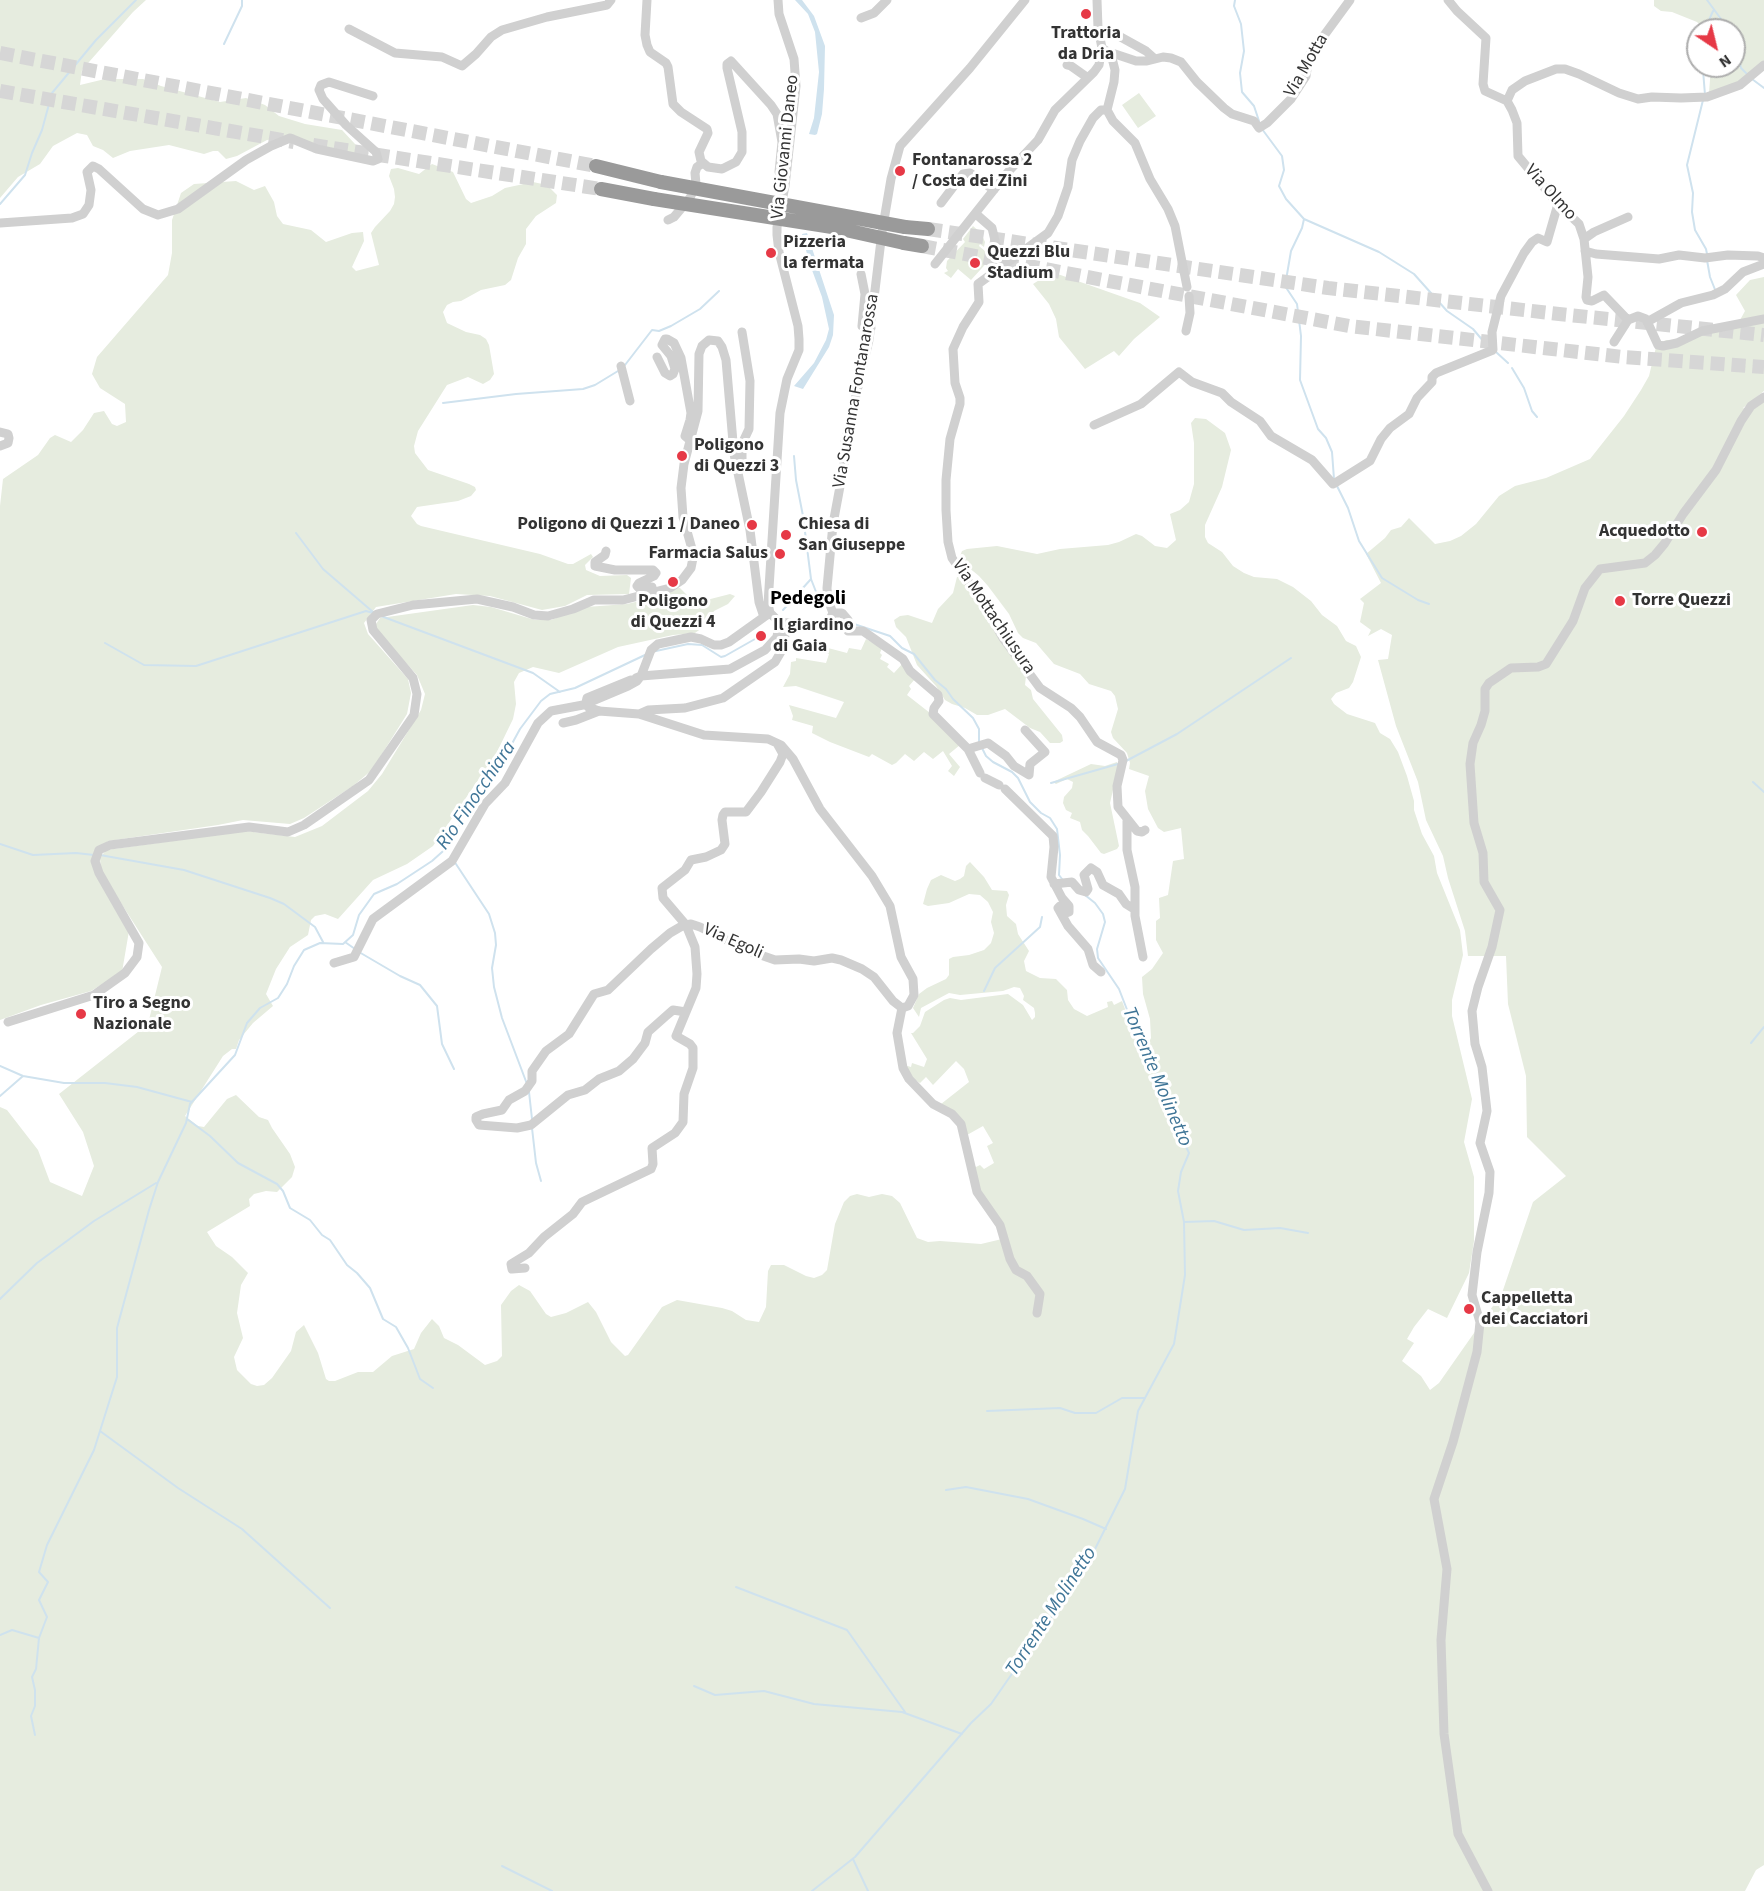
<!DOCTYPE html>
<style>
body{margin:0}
#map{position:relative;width:1764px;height:1891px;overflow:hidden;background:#fff;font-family:"Source Sans 3",sans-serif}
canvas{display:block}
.north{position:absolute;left:1686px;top:18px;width:60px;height:60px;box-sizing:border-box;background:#fff;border:2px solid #adadad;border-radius:50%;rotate:145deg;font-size:16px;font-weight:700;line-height:24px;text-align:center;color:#333}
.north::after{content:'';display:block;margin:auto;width:21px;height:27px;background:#e63946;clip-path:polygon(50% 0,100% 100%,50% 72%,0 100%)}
</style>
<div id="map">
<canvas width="1764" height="1891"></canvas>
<div class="north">N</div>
</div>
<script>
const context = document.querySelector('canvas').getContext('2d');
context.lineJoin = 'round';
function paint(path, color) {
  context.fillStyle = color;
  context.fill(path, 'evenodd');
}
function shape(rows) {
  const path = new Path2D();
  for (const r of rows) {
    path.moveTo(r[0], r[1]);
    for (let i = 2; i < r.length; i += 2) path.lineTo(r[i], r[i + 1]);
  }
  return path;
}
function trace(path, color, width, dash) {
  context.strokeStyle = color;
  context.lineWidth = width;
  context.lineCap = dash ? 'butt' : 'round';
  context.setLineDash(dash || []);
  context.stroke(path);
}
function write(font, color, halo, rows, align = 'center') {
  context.font = font + ' "Source Sans 3",sans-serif';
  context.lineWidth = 6;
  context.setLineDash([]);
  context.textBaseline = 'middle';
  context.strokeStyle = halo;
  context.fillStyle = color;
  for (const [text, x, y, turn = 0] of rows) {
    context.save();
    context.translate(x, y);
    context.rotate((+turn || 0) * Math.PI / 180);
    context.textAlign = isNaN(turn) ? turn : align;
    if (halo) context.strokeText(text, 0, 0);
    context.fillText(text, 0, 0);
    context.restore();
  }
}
const green = shape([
 [0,0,146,0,133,12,82,70,80,85,105,79,143,79,161,86,220,102,246,98,265,105,279,116,305,124,342,130,355,144,369,154,364,155,313,144,293,136,267,140,237,156,226,159,218,151,213,151,204,154,169,145,130,151,113,158,103,150,93,146,87,135,77,133,53,146,40,164,18,177,0,198],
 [1654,0,1764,0,1764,62,1738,83,1709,93,1711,66,1734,66,1734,30,1705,30,1697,22,1672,12,1661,11,1654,6],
 [1139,93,1156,116,1138,128,1122,105],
 [432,164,453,172,466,199,471,203,492,196,505,188,533,182,547,185,557,195,556,203,536,216,526,229,526,244,518,258,511,280,505,285,481,290,461,301,453,302,447,305,443,312,447,323,466,332,480,335,486,339,489,345,494,374,490,380,483,384,468,377,447,385,418,431,414,446,415,453,428,470,469,484,475,487,476,490,471,496,458,501,417,507,411,516,417,524,421,526,540,554,568,564,573,564,591,554,593,557,585,565,586,570,600,576,627,575,631,578,629,594,587,595,565,606,542,610,490,596,456,594,376,607,364,623,368,634,408,679,411,693,407,714,372,770,353,786,304,818,290,824,243,820,218,825,108,841,91,860,129,931,122,972,91,991,41,1005,0,1020,0,506,3,479,38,455,50,438,55,435,71,442,83,430,94,413,104,411,112,424,117,426,126,422,125,404,100,388,92,374,97,357,168,275,172,253,172,220,181,193,194,184,236,181,254,190,265,186,274,202,277,216,283,224,311,230,326,242,352,233,363,232,364,241,352,267,356,271,379,265,371,233,375,227,390,211,394,204,395,197,394,189,389,176,391,169,398,168,419,174],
 [973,226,981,233,985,242,984,247,980,244,979,246,992,257,971,280,958,269,951,278,944,273,948,271,946,268,947,261,965,242,963,239],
 [1052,272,1140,303,1160,317,1134,339,1119,356,1114,351,1085,369,1059,337,1056,319,1049,304,1033,284],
 [1764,277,1764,391,1743,408,1747,409,1764,394,1764,1865,1756,1870,1745,1891,0,1891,0,1107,7,1110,38,1150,50,1182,82,1196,94,1166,83,1132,59,1094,148,1024,162,967,101,872,100,858,106,850,245,831,295,837,322,826,368,791,382,774,421,710,425,694,417,675,376,630,376,624,380,618,473,605,491,607,535,620,551,620,586,607,627,604,656,597,674,588,680,588,695,603,730,594,735,596,728,604,714,611,706,625,695,633,673,635,618,647,559,673,533,667,519,673,514,682,516,704,513,719,496,754,433,846,407,864,373,880,338,919,325,914,315,916,311,920,308,935,290,947,276,969,266,994,273,1006,253,1023,239,1040,236,1049,232,1049,223,1056,185,1116,198,1126,204,1127,227,1099,236,1095,259,1117,268,1120,272,1128,290,1154,295,1167,292,1177,277,1192,266,1191,254,1194,249,1199,250,1206,207,1232,216,1246,232,1257,248,1273,241,1285,237,1313,243,1338,234,1357,237,1370,251,1384,257,1386,264,1385,272,1378,291,1351,296,1332,304,1325,318,1353,326,1379,329,1381,335,1381,358,1372,373,1372,392,1356,414,1349,421,1333,432,1319,439,1326,444,1338,458,1345,485,1365,497,1361,502,1356,501,1305,511,1291,519,1285,530,1291,546,1314,551,1317,566,1313,588,1302,596,1312,611,1342,625,1356,628,1355,662,1307,677,1300,722,1308,732,1311,746,1320,759,1322,766,1307,768,1271,771,1265,784,1265,806,1276,814,1278,822,1275,827,1270,835,1224,844,1202,850,1196,857,1194,869,1197,882,1194,892,1196,900,1203,917,1238,928,1242,940,1241,981,1244,1002,1239,1006,1257,1041,1292,1019,1270,982,1197,970,1161,976,1167,980,1165,984,1169,994,1163,987,1146,993,1143,983,1126,967,1135,941,1104,969,1082,964,1069,956,1061,933,1085,926,1077,920,1083,912,1078,904,1065,911,1067,912,1063,924,1067,927,1059,911,1033,913,1033,920,1026,925,1012,944,1000,950,998,961,1000,1008,994,1023,1005,1032,1020,1035,1017,1035,1013,1034,1008,1023,1000,1024,996,1020,988,1014,987,1003,991,960,995,949,993,921,1008,919,1017,913,1008,919,994,927,988,946,979,949,975,949,959,953,957,969,955,984,950,991,943,994,933,991,922,993,912,988,902,980,895,969,894,949,903,928,906,923,904,927,889,931,880,941,875,955,881,960,879,964,876,966,866,970,862,984,877,992,890,1007,891,1009,895,1006,905,1007,916,1016,924,1018,934,1029,951,1024,961,1026,971,1040,978,1056,979,1067,990,1068,1000,1074,1009,1087,1016,1108,1007,1107,1002,1112,1001,1114,1005,1122,1001,1140,1049,1148,1044,1151,1038,1150,1019,1143,994,1142,977,1152,969,1163,953,1156,940,1156,921,1160,918,1159,898,1168,895,1173,861,1184,859,1181,828,1164,832,1158,828,1148,809,1145,791,1149,776,1129,769,1130,763,1127,753,1113,738,1111,732,1118,709,1115,696,1111,691,1089,684,1080,674,1054,664,1036,643,1023,638,1018,633,1009,614,988,586,979,576,962,562,960,556,962,551,967,549,997,546,1037,554,1060,549,1108,545,1119,542,1136,534,1142,536,1155,546,1167,548,1176,540,1170,514,1180,510,1189,502,1194,484,1194,443,1191,423,1195,418,1206,419,1225,433,1231,450,1222,487,1205,525,1205,537,1208,543,1222,552,1233,566,1244,573,1254,577,1277,579,1293,587,1311,601,1322,615,1337,626,1346,641,1356,646,1361,657,1353,682,1349,688,1336,693,1331,699,1334,704,1347,714,1375,723,1380,733,1390,739,1398,752,1407,776,1414,801,1414,810,1422,834,1434,856,1437,873,1460,930,1463,955,1452,1000,1452,1016,1472,1099,1464,1142,1474,1177,1474,1241,1469,1273,1447,1318,1428,1309,1414,1327,1407,1339,1414,1343,1402,1361,1421,1376,1430,1390,1439,1383,1502,1293,1533,1202,1566,1176,1527,1137,1526,1076,1508,1004,1506,956,1468,956,1465,931,1448,878,1443,856,1426,820,1418,782,1396,726,1378,660,1388,659,1392,635,1381,629,1368,636,1371,630,1360,622,1364,603,1360,599,1381,583,1366,554,1385,538,1391,530,1401,527,1409,518,1435,544,1450,541,1461,536,1476,524,1499,496,1515,486,1546,478,1590,459,1624,416,1641,390,1649,376,1657,343,1667,340,1672,341,1740,320,1745,311,1736,295,1750,280],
 [957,577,960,577,969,588,988,622,1026,676,1025,685,1031,690,1033,699,1062,735,1063,741,1060,743,1050,743,1040,732,1030,728,1005,709,988,715,977,715,965,708,952,704,945,700,936,686,917,665,906,637,896,627,894,620,900,616,908,615,932,623,938,609,953,593],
 [866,639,882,648,880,653,882,655,880,659,889,664,887,667,894,673,903,663,915,679,909,686,911,689,907,695,930,713,960,745,949,754,960,767,954,776,948,771,952,766,943,751,933,759,924,752,914,761,905,754,896,763,892,765,872,754,869,757,830,742,812,733,813,726,792,720,793,716,789,705,836,718,844,702,796,686,783,687,790,674,791,662,796,661,796,658,826,663,829,654,807,648,809,643,847,653,849,648,861,650],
 [1117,762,1118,768,1110,803,1119,846,1117,849,1104,854,1101,853,1088,836,1082,830,1080,822,1070,818,1072,813,1066,810,1063,803,1064,797,1072,788,1073,782,1067,779,1056,784,1053,782,1091,764,1105,766]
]);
const water = shape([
 [795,0,802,0,814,16,825,46,824,89,822,114,817,134,815,135,809,134,814,118,819,72,815,32,808,14],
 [807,233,834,315,833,335,829,347,803,389,794,386,814,363,826,340,829,329,822,297,809,262,802,234]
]);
const stream = shape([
 [1235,0,1234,6,1241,24,1244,51,1240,73,1242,92,1254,106,1259,121],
 [1707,0,1729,30],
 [1706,30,1706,27,1713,11],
 [1734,40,1741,68,1748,75],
 [224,44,242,6,242,0],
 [1752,79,1764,88],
 [1705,95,1703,70,1705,66],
 [1703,100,1687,165,1693,193,1692,212,1695,230,1706,249,1707,254],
 [1262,129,1282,156,1284,170,1279,186,1286,199,1304,219,1302,228,1291,251,1285,286,1297,304,1301,336,1300,380,1318,429,1326,438,1332,452,1334,479],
 [0,204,25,175,32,153,42,130,52,93,96,40,136,0],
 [1304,219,1379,252,1414,274,1447,311,1473,329,1490,349],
 [1707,260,1710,277,1716,292],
 [1496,352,1508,363],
 [625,365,652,330,659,331,671,326,700,309,719,291],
 [1512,368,1524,388,1532,411,1537,417],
 [443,403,516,394,583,389,595,385,618,371],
 [794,456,796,480,803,516,811,579,820,602],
 [1336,484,1348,508,1359,541,1382,578,1418,600,1429,604],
 [296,533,323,569,373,612],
 [783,610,811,579],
 [381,616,533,673,560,692],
 [851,623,890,636,902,648,914,654,935,680,946,689,953,699,973,718,979,729,979,743],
 [105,643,144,665,196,666,366,611,373,613],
 [656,651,688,644,702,645,721,657,725,656,755,639],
 [982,748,986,756,993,762,1012,772,1018,778,1030,802,1041,813,1050,818,1057,829,1060,855,1059,875,1062,879],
 [1126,761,1177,734,1291,658],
 [1753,782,1764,792],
 [1051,783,1118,764],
 [0,844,33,855,76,853,94,855],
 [100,855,184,870,270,898,284,904,315,927,323,942],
 [454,861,489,914,495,933,496,945,492,968,494,987,502,1018,527,1084],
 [345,942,355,949],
 [359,952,400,976,420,985,437,1006,442,1044,454,1069],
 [984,991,995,968,1040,927,1042,917],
 [1751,1043,1764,1027],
 [0,1066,23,1076,64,1083,105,1083,137,1087,192,1102],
 [529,1092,532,1119],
 [0,1096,23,1076],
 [187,1119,210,1136,238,1163,277,1184,283,1191,290,1208,310,1220,322,1235,330,1240,347,1265,357,1273,370,1288,383,1319,396,1327,408,1348,420,1379,433,1388],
 [532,1128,536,1163,541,1181],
 [1184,1222,1214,1221,1244,1230,1280,1228,1308,1233],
 [0,1299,37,1263,94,1221,156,1183],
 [987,1411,1060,1408,1075,1413,1096,1413,1122,1398,1144,1398],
 [100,1431,178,1488,242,1529,330,1608],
 [946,1490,966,1487,1028,1499,1083,1519,1106,1529],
 [736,1587,847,1630,905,1712],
 [0,1635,12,1630,39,1638],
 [694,1686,715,1695,764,1691,814,1704,902,1712,962,1734],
 [35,1735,31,1716,35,1706,35,1690,32,1677,36,1669,39,1638,47,1617,39,1600,48,1582,39,1572,47,1545,94,1450,117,1377,117,1328,149,1210,158,1182,186,1123,190,1104,235,1055,247,1023,260,1008,278,998,287,984,294,966,304,950,320,943,343,944,353,935,359,915,374,894,397,884,432,861,451,844,466,809,480,786,502,762,520,729,541,701,550,694,575,688,645,655],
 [853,1859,868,1891],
 [502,1866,552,1891],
 [812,1891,855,1857,971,1723,991,1704,1086,1567,1125,1489,1138,1411,1174,1344,1185,1275,1184,1222,1178,1191,1181,1172,1189,1153,1171,1115,1152,1060,1138,1038,1119,989,1098,958,1097,949,1105,922,1103,914,1095,903,1085,895]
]);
const highwayTunnel = shape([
 [0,53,596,166],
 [0,91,294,142],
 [313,145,601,189],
 [928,229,1328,288,1559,314,1764,335],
 [922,246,1349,326,1623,357,1764,367]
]);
const minor = shape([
 [647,0,645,35,647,45,650,52,666,63,668,67,673,104,681,112,707,129,708,133,699,152,701,161,708,167,722,169,736,162,742,152,742,132,727,68,727,64,731,61,771,105,777,114,782,142,779,172,786,177],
 [778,0,779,14,794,59,796,86,785,186,777,227,777,235,779,252,798,326,799,339,799,350,787,379,780,413,768,604,770,613,779,622,818,626,829,621,833,613,828,600,827,588,833,524,844,465,845,442,869,340,882,232,891,179,900,146,970,68,1025,0],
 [1097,0,1098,28,1102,48,1111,54,1115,70,1114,82,1107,110,1113,121,1135,143,1150,179,1168,209,1175,226,1187,287],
 [1448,0,1457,11,1486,38,1483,84,1485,91,1507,101,1512,110,1517,123,1518,156,1558,204,1579,224,1584,239,1588,277,1586,297,1587,300,1592,301,1604,295,1628,320],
 [861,18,874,13,887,0],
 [349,29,395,53,442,57,462,66,476,54,491,37,502,30,547,17,607,5,611,0],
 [1117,35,1146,51,1155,59],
 [1109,52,1136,61,1147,61,1163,57,1171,58,1181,62,1197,82,1224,108,1232,114,1254,121,1259,128,1267,123,1291,99,1306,76,1309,56,1350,0],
 [1067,65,1071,66,1088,78],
 [1507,101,1512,90,1525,81,1556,69,1565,69,1579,74,1619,93,1638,99,1652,97,1681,98,1707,97,1740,85,1764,65],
 [1107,110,1101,110,1093,118,1080,141,1072,160,1068,187,1058,216,1048,233,978,284,979,302,963,327,953,349,955,383,960,398,960,404,950,439,946,480,946,510,948,542,952,558,982,601,1003,638,1040,688,1071,708,1080,717,1097,742,1121,755,1123,760,1117,786,1118,807,1137,831,1142,832,1145,830],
 [941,203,963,174,970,173,994,190],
 [976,214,992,228,999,257,999,267],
 [668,220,674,217,690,198,696,184,695,173,697,167,703,163],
 [0,223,72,218,83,214,89,205,91,190,87,172,93,166,99,169,143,209,158,215,178,209,246,160,271,146,290,138,317,149,373,161,378,159,376,152,346,125,323,99,319,90,321,85,329,82,373,96],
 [1584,239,1594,232,1628,217],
 [1585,251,1596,254,1659,259,1679,255,1705,258,1728,255,1758,256,1764,258],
 [935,264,1008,172,1038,140,1055,110,1094,72,1099,65,1102,48],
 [861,274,865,294,862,326,871,328],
 [1647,322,1681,303,1713,295,1725,289,1743,272,1764,264],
 [1186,331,1190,313,1189,296],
 [1614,342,1628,320,1638,316,1646,319,1658,345,1663,346,1677,343,1702,331,1764,319],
 [657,357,665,373,670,376,673,374,675,369,671,356,662,345,665,339,667,339,674,343,681,358,691,413,690,420,685,436,691,441],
 [621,366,630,401],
 [1094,425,1141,404,1179,372,1192,382,1222,393,1231,402,1260,421,1271,436,1312,460,1333,484,1335,483,1370,461,1381,439,1390,428,1409,414,1417,398,1432,382,1432,377,1436,373,1493,350,1492,332,1501,296,1524,253,1532,242,1538,238,1547,242,1558,204],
 [0,432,8,434,9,438,8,443,0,446],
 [740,470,742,467,742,444,749,429,750,381,742,332],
 [606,551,605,555,595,562,595,566,615,570,653,570,656,573,654,576,639,583,637,586,640,589,652,587],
 [833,613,842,613,848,620,848,631,863,631,903,659,910,671,938,695,939,701,934,708,933,714,968,749,980,773],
 [636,678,641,676,651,650,658,644,691,637,701,639,714,645,721,645,729,642,764,617],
 [590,702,628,686,637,681,641,676,730,669,765,650,777,637,779,622],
 [639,714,648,710,685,708,723,698,775,662,782,650,786,630,783,631],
 [563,723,576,720,599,711,639,714,704,735,768,739,781,745,793,759,820,809,872,876,890,906,901,957,913,979,914,995,908,1006,902,1008,893,1001,874,977,862,969,841,960,832,958,814,961,799,959,775,960,749,951,700,927,691,924,682,926,670,933,651,949,608,990,594,994,569,1034,546,1051,532,1071,532,1081,525,1091,509,1100,502,1110,483,1114,476,1117,476,1120,479,1125,517,1128,531,1125,568,1095,585,1090,599,1079,619,1071,633,1059,645,1043,648,1032,666,1016,673,1010,686,1012],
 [968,749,988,743,1006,756,1014,766,1029,775,1030,764,1045,752,1025,730],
 [985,778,999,785],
 [1005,789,1053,836,1054,847,1051,877,1062,898,1069,906,1069,912,1066,913,1060,906,1058,908,1068,926,1088,949,1093,965,1101,972],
 [1127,821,1127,850,1135,887,1135,916,1143,957],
 [1054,884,1072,882,1079,890,1086,892,1088,889,1084,875,1091,868,1097,872,1103,885,1119,894,1126,904,1134,909],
 [334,963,354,957,373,919,452,861,485,804,505,783,538,723,551,711,583,705],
 [902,1008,897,1033,903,1068,909,1079,933,1104,952,1114,961,1124,977,1192,1000,1225,1010,1259,1016,1270,1027,1276,1040,1294,1037,1313],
 [8,1022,94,995,125,973,137,957,139,943,99,873,95,861,99,850,110,845,249,827,288,832,304,825,369,780,414,715,417,694,413,678,373,630,371,620,377,614,413,605,477,599,513,607,534,615,548,616,573,609,594,600,623,600,670,588,682,580,691,568,693,558,692,549,683,517,681,488,684,464,698,411,699,354,702,346,709,340,718,341,722,347,726,360,734,454,750,530,759,602,764,617,770,613],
 [525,1268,512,1269,511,1264,529,1253,544,1237,573,1214,582,1202,651,1169,653,1164,652,1148,675,1133,683,1122,684,1094,693,1068,693,1048,690,1044,676,1036,696,988,697,974,695,947,686,925,663,898,662,888,685,870,691,860,706,857,721,850,725,844,722,820,723,815,725,812,746,812,761,792,780,762,783,754,778,745],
 [1488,1891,1458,1834,1444,1734,1441,1640,1447,1569,1434,1499,1453,1442,1477,1352,1480,1322,1472,1295,1477,1252,1489,1193,1490,1172,1480,1143,1487,1111,1482,1067,1475,1044,1472,1011,1478,987,1492,947,1500,910,1484,882,1483,853,1474,823,1470,764,1473,743,1481,725,1485,711,1485,689,1489,683,1511,668,1538,667,1546,664,1573,621,1585,588,1600,569,1645,563,1655,555,1665,543,1683,514,1716,470,1741,421,1751,406,1764,397]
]);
const highway = shape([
 [596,166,661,182],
 [601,189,654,199],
 [905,227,928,229],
 [904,243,922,246]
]);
const minorBridge = shape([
 [599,711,588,707,586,703,587,698,631,680]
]);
const highwayBridge = shape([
 [661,182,905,227],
 [654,199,832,227,904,243]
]);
const markers = [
 [1086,14,6,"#e63946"],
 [900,171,6,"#e63946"],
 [771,253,6,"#e63946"],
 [975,263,6,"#e63946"],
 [682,456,6,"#e63946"],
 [752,525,6,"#e63946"],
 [1702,532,6,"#e63946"],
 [786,535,6,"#e63946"],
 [780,554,6,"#e63946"],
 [673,582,6,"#e63946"],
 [1620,601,6,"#e63946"],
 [761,636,6,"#e63946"],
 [81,1014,6,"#e63946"],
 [1469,1309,6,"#e63946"]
];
const poiNames = [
 ["Trattoria",1086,34,"center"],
 ["da Dria",1086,55,"center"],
 ["Fontanarossa 2",912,161],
 ["/ Costa dei Zini",912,182],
 ["Pizzeria",783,243],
 ["la fermata",783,264],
 ["Quezzi Blu",987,253],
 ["Stadium",987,274],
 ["Poligono",694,446],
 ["di Quezzi 3",694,467],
 ["Poligono di Quezzi 1 / Daneo",740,525,"right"],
 ["Chiesa di",798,525],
 ["San Giuseppe",798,546],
 ["Acquedotto",1690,532,"right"],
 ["Farmacia Salus",768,554,"right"],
 ["Torre Quezzi",1632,601],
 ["Poligono",673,602,"center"],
 ["di Quezzi 4",673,623,"center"],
 ["Il giardino",773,626],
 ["di Gaia",773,647],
 ["Tiro a Segno",93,1004],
 ["Nazionale",93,1025],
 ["Cappelletta",1481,1299],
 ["dei Cacciatori",1481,1320]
];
const streetNames = [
 ["Via Motta",1307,66,-60],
 ["Via Giovanni Daneo",786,147,-84],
 ["Via Olmo",1550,193,48],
 ["Via Susanna Fontanarossa",857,391,-80],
 ["Via Mottachiusura",993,617,56],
 ["Via Egoli",733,942,24]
];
const neighbourhoodNames = [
 ["Pedegoli",808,600]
];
const waterNames = [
 ["Rio Finocchiara",477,796,-56],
 ["Torrente Molinetto",1156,1077,67],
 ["Torrente Molinetto",1052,1612,-57]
];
paint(green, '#e6ecdf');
paint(water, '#cfe2ee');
trace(stream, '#cfe2ee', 2);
trace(highwayTunnel, '#d6d6d6', 14, [14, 7]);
trace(minor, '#d0d0d0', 9);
trace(highway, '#9a9a9a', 14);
trace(minorBridge, '#d0d0d0', 9);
trace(highwayBridge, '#9a9a9a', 14);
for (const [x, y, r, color] of markers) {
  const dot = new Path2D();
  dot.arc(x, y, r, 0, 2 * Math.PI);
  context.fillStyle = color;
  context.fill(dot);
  trace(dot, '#fff', 2);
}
write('bold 18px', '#333', '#fff', poiNames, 'left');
write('18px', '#333', '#fff', streetNames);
write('bold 20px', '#000', '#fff', neighbourhoodNames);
write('italic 20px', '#3f7597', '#fff', waterNames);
</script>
